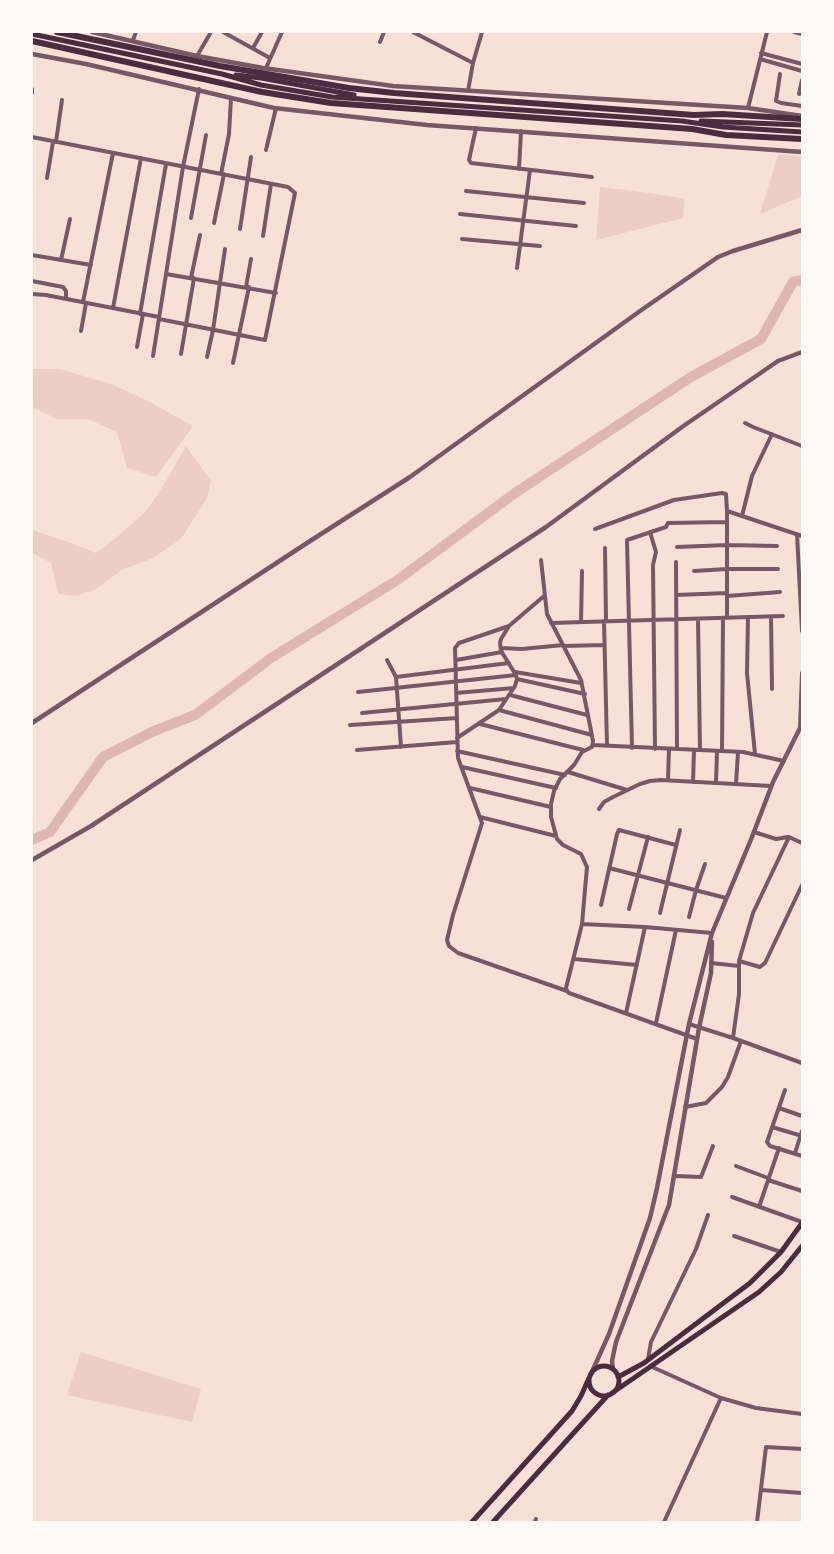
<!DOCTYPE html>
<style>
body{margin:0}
#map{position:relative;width:834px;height:1554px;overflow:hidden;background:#f7e1d7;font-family:Manrope,sans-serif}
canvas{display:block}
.frame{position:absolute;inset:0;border:33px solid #fffaf5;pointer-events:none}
</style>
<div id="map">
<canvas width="834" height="1554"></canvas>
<div class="frame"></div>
</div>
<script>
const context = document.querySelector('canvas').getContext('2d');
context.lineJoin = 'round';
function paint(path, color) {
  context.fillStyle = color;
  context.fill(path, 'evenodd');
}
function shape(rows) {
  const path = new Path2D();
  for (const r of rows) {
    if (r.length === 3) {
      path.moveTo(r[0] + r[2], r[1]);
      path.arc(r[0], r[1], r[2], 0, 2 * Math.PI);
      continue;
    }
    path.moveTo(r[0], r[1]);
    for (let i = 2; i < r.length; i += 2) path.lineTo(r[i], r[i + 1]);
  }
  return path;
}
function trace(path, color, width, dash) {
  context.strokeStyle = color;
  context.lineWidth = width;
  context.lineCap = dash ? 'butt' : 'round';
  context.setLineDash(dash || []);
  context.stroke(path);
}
const green = shape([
 [778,155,802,156,802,196,760,214],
 [600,187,650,193,685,199,683,218,596,240],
 [32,369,60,369,111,384,148,401,193,426,156,477,127,468,117,432,88,419,57,419,32,407],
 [186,446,211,481,207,498,181,539,153,558,122,570,96,589,77,596,58,594,51,563,32,553,32,530,68,542,96,553,117,537,145,512,162,488],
 [81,1352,201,1389,192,1422,67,1395]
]);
const river = shape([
 [32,840,50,832,103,757,154,731,195,715,271,658,399,579,515,493,691,377,761,339,793,282,802,280]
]);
const minor = shape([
 [223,32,270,58],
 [413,32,473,63],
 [794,32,802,34],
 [133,40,136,32],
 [380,42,384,32],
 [253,48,262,32],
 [761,53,802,64],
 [197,56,211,32],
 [760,59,802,71],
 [266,68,282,32],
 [780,74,776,101,781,103,802,106],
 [468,91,473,63,482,32],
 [32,93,32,89],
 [799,94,802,80],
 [748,108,767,32],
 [476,128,469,160,471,163,592,177],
 [32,137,288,187,295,193,265,340,159,319],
 [56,142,62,100],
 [266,150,276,108],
 [519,169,521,131],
 [221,174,229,134,231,98],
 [47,178,53,142],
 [466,191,584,203],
 [460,214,576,226],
 [191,218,206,135],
 [214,223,224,174],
 [240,229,251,157],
 [263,236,271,184],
 [462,239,540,246],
 [32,255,91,265],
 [61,260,70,219],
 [517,268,530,170],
 [166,274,276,293],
 [191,278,200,235],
 [32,281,63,287,66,291,66,299],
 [246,287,251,259],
 [32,294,46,295,159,317],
 [83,302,113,153],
 [113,308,141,158],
 [140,314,166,164],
 [81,331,86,303],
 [137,347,143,314],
 [181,354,194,278],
 [153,356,183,167,199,89],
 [207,357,213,330,225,249],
 [233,363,249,287],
 [745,423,753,427,802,446],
 [727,511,802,536],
 [742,516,752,476,772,434],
 [595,529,674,500,722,493,726,494,727,511,727,618],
 [650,532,656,552,653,565,655,749],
 [797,534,802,631],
 [677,547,727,545,777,546],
 [605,548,606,621],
 [541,560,547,614,581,680,593,741,592,747,582,752,574,765,560,779,554,791,551,804,551,817,557,839,563,845,581,854,587,867,582,924,566,988,567,991,569,993,697,1039],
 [676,562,677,749],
 [694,571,727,569,778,569],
 [676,595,727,593],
 [727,596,780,592],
 [748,617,747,673,755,754],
 [771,617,772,689],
 [698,619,700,750],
 [604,621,607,746],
 [581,622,582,571],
 [551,623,783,616],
 [509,626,459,643,455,648,458,758,482,823,453,915,447,940,449,946,458,953,567,991],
 [563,646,604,645],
 [501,648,522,649,563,645],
 [387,660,396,677,401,747],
 [456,660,502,652],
 [515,672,581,683],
 [396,677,509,663],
 [517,679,585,694],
 [358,692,516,675],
 [456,693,514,688],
 [510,695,587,715],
 [499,710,592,735],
 [362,713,506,699],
 [480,724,583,750],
 [350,725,457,718],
 [800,727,802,673],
 [457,738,499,710,515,686,517,679,516,675,501,651,500,643,501,639,509,626,544,596],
 [593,745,743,752,784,761],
 [632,748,627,540,666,527,668,523,727,522],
 [357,750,457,742],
 [457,751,565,775],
 [722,751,723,618],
 [462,767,556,788],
 [568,772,627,790],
 [668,780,669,749],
 [693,782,694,750],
 [716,783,717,751],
 [736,784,738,752],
 [470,788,551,807],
 [599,809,604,802,613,797,640,784,650,781,661,780,771,786],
 [480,817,556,836],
 [754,832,776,839,788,837],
 [609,868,726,898],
 [601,905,617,834,619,830,676,845],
 [629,909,648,837],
 [660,913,680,830],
 [689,917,696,890,705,864],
 [582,924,645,927,712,933],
 [574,959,637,965],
 [739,961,760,967,765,963,802,885],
 [711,963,739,966],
 [626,1013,645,927],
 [656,1023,676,930],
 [689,1024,733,1038,802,1063],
 [733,1038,739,994,739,961,753,913,789,837,802,843],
 [785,1090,767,1142,770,1146,802,1156],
 [685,1107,706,1103,722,1087,728,1077,741,1041],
 [779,1108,802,1116],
 [772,1127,802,1136],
 [795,1153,802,1131],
 [736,1166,768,1178],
 [674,1176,701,1177,713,1146],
 [768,1180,802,1191],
 [732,1197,802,1222],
 [759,1207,779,1148],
 [734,1236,781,1252],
 [648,1359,651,1342,696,1249,708,1215],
 [650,1366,721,1398,756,1408,802,1414],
 [761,1490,802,1493],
 [535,1522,536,1519],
 [664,1522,721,1398],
 [757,1522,766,1447,802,1449]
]);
const tertiary = shape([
 [92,32,197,56,263,68,393,86,748,108,802,116],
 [32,54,86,64,274,108,427,125,802,152],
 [32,723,307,543,410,477,640,311,718,257,733,251,802,230],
 [32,860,91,826,546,527,682,427,778,361,802,352],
 [613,1369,612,1361,616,1342,669,1205,699,1028,711,973,712,942],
 [591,1374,609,1334,650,1218,657,1188,689,1024,712,933,752,837,773,782,802,724]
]);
const secondary = shape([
 [32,34,222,74,261,85,332,97,682,121,723,127,802,132],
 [236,75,261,78,354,95],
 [701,121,802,125],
 [604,1381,15],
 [618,1377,644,1363,750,1283,781,1252,802,1223],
 [612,1393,759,1292,781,1272,802,1246],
 [472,1522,572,1411,581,1396,589,1378],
 [493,1522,608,1395]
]);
const primary = shape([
 [57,32,220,66,349,88,394,93,694,115,722,114,802,119],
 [32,41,262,92,331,103,692,129,726,135,802,139]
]);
paint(green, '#ebcfc5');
trace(river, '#dcb8b0', 10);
trace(minor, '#755966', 4);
trace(tertiary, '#755966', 4.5);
trace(secondary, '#4a2c40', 5);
trace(primary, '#4a2c40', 6);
</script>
